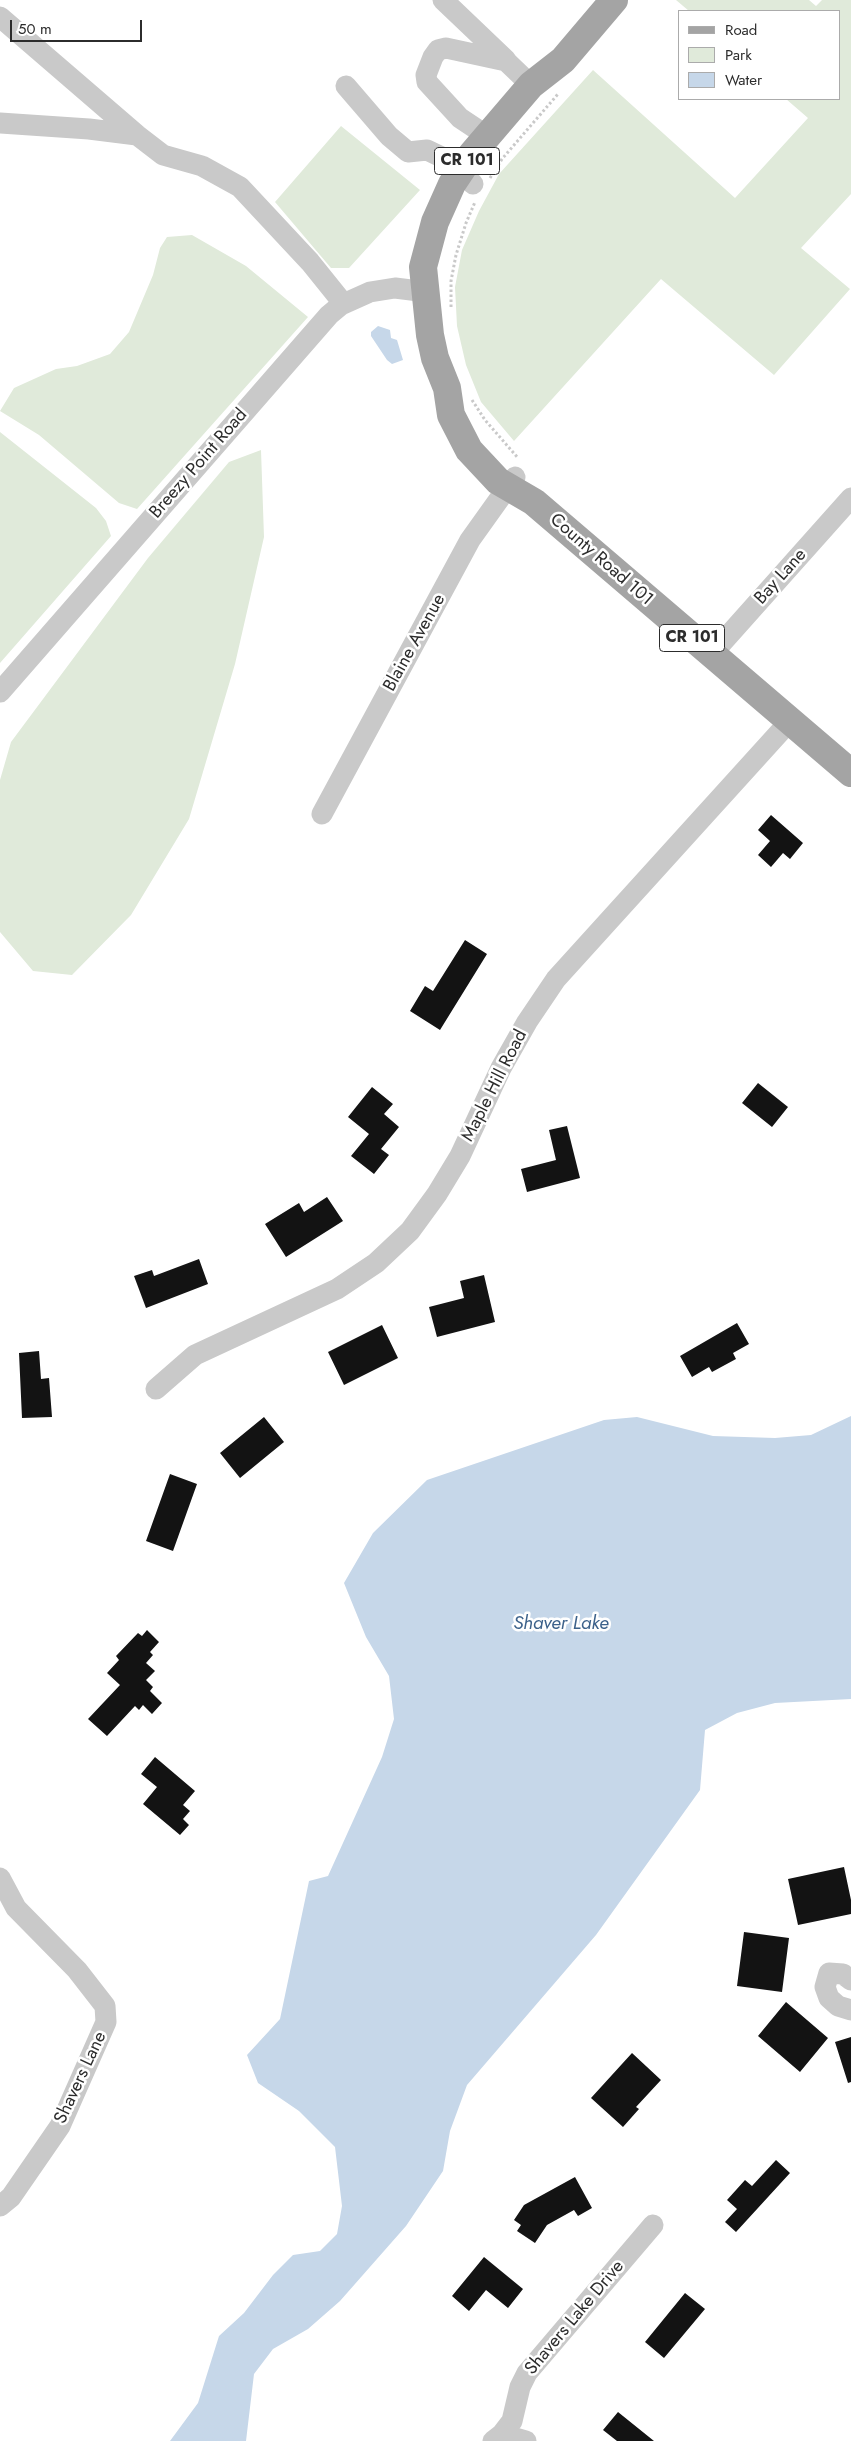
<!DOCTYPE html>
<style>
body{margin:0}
#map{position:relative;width:851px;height:2441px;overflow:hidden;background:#fff;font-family:Jost,sans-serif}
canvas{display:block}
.legend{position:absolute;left:678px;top:10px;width:162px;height:90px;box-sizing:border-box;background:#fff;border:1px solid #ababab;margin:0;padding:6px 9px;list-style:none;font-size:15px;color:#2c2c2c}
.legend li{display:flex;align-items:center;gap:10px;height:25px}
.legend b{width:25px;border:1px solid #ababab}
.scale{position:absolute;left:10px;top:20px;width:132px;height:22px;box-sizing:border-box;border:2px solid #2c2c2c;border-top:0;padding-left:6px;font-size:15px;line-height:18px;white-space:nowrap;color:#2c2c2c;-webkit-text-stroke:4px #fff;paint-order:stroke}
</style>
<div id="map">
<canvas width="851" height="2441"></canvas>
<ul class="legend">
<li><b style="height:6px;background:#a4a4a4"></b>Road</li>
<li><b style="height:14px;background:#e0eada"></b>Park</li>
<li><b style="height:14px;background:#c6d7e9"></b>Water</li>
</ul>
<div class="scale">50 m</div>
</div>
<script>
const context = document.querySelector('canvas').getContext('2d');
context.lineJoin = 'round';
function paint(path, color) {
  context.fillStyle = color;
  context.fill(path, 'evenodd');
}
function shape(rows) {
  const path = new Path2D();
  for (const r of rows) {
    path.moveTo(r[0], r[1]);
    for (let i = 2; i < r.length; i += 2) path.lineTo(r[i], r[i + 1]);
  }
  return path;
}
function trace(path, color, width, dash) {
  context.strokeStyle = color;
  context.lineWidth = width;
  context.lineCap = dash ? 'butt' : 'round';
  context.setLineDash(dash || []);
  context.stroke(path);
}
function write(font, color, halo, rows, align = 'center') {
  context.font = font + ' Jost,sans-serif';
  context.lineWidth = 5;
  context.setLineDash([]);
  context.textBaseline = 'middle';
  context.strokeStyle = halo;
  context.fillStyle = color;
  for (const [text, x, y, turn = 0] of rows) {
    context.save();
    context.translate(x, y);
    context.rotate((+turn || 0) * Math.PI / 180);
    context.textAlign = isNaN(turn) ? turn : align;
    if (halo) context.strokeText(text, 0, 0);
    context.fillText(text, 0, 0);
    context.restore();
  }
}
const green = shape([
 [676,0,809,0,816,6,822,0,851,0,851,194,801,248,850,289,774,375,661,279,514,441,481,402,466,365,457,326,455,287,462,250,479,211,499,174,593,70,735,198,808,118,786,99,840,99,840,11,689,11],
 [341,126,420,190,349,268,331,268,275,202],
 [192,235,246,266,308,317,137,509,119,503,39,435,0,411,14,388,56,369,77,366,110,354,129,332,153,275,160,248,167,237],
 [0,432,96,508,106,521,111,536,0,663],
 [261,450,264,537,235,664,189,819,131,915,72,975,33,971,0,932,0,780,11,742,148,558,229,462]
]);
const water = shape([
 [378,326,390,330,391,338,397,340,403,360,392,364,387,360,371,336,371,332],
 [851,1416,851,1699,775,1703,737,1713,705,1730,700,1790,596,1935,467,2085,450,2131,443,2171,406,2226,340,2301,308,2329,273,2349,254,2374,246,2441,170,2441,198,2403,219,2336,244,2313,273,2275,293,2255,320,2251,337,2234,342,2206,335,2147,299,2111,258,2083,247,2055,280,2019,309,1881,328,1876,382,1757,394,1719,389,1676,366,1637,344,1583,373,1533,427,1480,604,1420,637,1417,713,1436,775,1438,811,1435]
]);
const building = shape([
 [771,815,803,843,790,859,783,853,771,867,758,855,770,841,758,830],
 [465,940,487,954,440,1030,410,1011,425,986,433,991],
 [758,1083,788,1107,772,1127,742,1103],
 [372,1087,393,1104,384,1114,399,1127,381,1149,389,1155,374,1174,351,1156,369,1134,348,1117],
 [567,1126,580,1178,527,1192,521,1169,556,1160,549,1130],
 [327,1197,343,1221,286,1257,265,1224,299,1203,304,1212],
 [199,1259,208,1284,146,1308,134,1276,152,1270,154,1276],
 [484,1275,495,1322,437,1337,429,1307,464,1298,460,1281],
 [737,1323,749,1344,733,1353,736,1359,712,1372,709,1367,692,1377,680,1356],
 [382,1325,398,1358,344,1385,328,1352],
 [39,1351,41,1379,49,1378,52,1417,22,1418,19,1353],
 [264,1417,284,1442,240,1478,220,1453],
 [170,1474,197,1484,173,1551,146,1541],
 [147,1630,159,1642,150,1652,153,1655,146,1663,155,1671,146,1680,153,1687,150,1691,162,1703,152,1714,143,1705,139,1710,135,1706,107,1736,88,1719,120,1685,107,1673,119,1660,116,1656,138,1633,142,1636],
 [155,1757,195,1791,183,1805,190,1811,183,1819,189,1825,180,1835,143,1804,157,1787,141,1774],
 [844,1867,851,1900,851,1914,798,1925,788,1879],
 [744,1932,789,1938,782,1992,737,1986],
 [786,2002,828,2038,800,2072,758,2036],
 [851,2037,851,2082,848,2083,835,2042],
 [632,2053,661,2080,636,2107,639,2109,623,2127,591,2098],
 [776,2160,790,2173,736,2232,725,2222,737,2209,727,2200,745,2180,752,2186],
 [575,2177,592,2208,578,2216,574,2210,547,2225,535,2243,517,2231,521,2225,514,2220,524,2205],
 [484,2257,523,2289,508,2308,486,2290,469,2311,452,2296],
 [685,2293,705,2309,664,2358,645,2342],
 [618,2412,654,2441,617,2441,603,2430]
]);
const path = shape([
 [490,178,502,159,558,94],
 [451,307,451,281,456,255,466,223,475,202],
 [472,400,485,420,518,458]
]);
const minor = shape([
 [443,0,506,60],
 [0,17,137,135,163,155,202,166,240,187,310,262,343,303],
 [346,86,389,136,408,152,427,150,452,162,473,184],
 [0,123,89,129,137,135],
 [487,136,460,118,427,82,426,75,433,57,438,50,446,48,506,61,531,85],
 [711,655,851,498],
 [0,692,329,315,341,305,370,292,395,288,427,292],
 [322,814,470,540,515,477],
 [156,1389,195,1355,337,1289,376,1263,410,1231,437,1194,460,1156,501,1068,527,1022,556,979,789,722],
 [0,1878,16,1908,77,1970,105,2006,106,2022,60,2126,11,2197,0,2206],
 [851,1980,843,1974,829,1973,825,1987,829,1998,838,2006,851,2010],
 [502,2434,526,2441],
 [493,2441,502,2434,512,2421,520,2387,527,2373,653,2225]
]);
const major = shape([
 [614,0,563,60,531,85,472,154,452,184,435,222,423,267,430,335,435,358,447,388,451,415,469,450,498,481,534,502,851,773]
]);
const shields = [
 [467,161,65],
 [692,638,65]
];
const shieldNames = [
 ["CR 101",467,161],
 ["CR 101",692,638]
];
const streetNames = [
 ["Breezy Point Road",199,464,-49],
 ["County Road 101",601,560,41],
 ["Bay Lane",781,577,-48],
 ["Blaine Avenue",415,643,-61],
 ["Maple Hill Road",495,1086,-63],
 ["Shavers Lane",81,2078,-65],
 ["Shavers Lake Drive",575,2318,-50]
];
const waterNames = [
 ["Shaver Lake",561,1624]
];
paint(green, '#e0eada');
paint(water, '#c6d7e9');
paint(building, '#131313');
trace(path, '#c9c9c9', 3, [2.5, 2.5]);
trace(minor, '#c9c9c9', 21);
trace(major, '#a4a4a4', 28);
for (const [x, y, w] of shields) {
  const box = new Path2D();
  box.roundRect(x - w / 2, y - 13.5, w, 27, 4);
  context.fillStyle = '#fff';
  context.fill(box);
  trace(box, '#2c2c2c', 1);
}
write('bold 16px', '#2c2c2c', null, shieldNames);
write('18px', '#2c2c2c', '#fff', streetNames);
write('italic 19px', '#3d628b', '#fff', waterNames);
</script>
